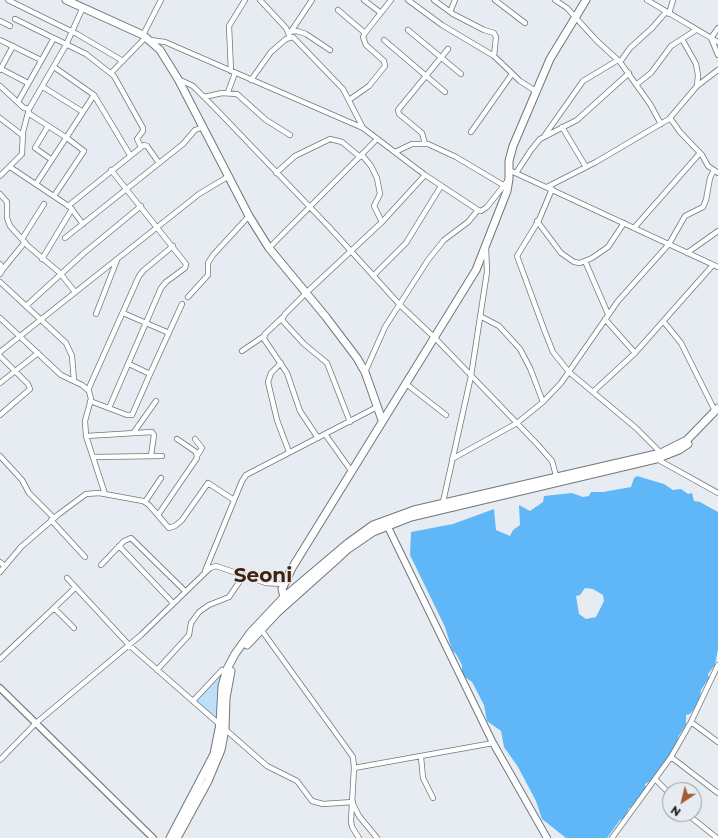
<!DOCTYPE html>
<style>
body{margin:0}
#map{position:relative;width:718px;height:838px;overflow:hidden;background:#e6ecf1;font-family:Montserrat,sans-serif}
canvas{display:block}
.north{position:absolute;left:662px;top:782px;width:40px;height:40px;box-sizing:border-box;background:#e6ecf1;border:1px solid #94989c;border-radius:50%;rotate:215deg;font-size:11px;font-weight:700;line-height:16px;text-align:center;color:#191b1d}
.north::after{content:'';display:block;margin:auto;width:14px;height:18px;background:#a25e2f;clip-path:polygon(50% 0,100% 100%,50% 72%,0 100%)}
</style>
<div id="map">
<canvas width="718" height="838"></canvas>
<div class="north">N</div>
</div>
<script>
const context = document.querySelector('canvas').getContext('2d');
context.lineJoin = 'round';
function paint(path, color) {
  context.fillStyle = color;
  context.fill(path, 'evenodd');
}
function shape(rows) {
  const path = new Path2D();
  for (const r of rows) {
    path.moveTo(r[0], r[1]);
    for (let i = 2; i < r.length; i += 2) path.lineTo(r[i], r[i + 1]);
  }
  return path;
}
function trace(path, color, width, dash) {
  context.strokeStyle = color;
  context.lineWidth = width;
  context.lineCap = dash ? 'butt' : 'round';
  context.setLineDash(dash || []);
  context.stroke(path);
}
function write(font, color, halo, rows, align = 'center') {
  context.font = font + ' Montserrat,sans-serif';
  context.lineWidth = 3;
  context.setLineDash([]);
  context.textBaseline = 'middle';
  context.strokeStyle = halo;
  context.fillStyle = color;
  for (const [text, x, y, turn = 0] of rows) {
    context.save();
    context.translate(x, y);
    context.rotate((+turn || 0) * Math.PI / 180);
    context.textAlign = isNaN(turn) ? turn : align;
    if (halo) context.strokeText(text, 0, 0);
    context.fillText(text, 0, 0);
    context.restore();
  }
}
const green = shape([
 [224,673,219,722,195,701]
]);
const water = shape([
 [637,476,664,484,673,490,681,489,688,494,692,493,694,501,700,502,718,512,718,649,715,665,708,674,709,678,701,690,699,703,690,714,686,715,686,725,678,737,679,741,651,781,645,784,646,788,633,807,629,808,624,819,620,820,607,838,566,838,542,819,536,801,518,767,504,747,501,731,487,721,484,705,472,682,462,675,462,665,456,654,452,650,445,627,410,555,411,532,453,524,494,509,496,530,510,536,513,530,520,525,519,505,530,511,543,502,544,496,572,493,583,497,589,496,591,492,603,492,631,487,634,478],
 [585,588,593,589,603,595,604,601,596,617,586,619,579,614,576,596,580,595]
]);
const minor = shape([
 [8,0,77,34,123,61],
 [260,0,286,28,290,37],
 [364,0,381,13],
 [408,0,442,25,494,56,520,81,537,92],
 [434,0,453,14,484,30,494,33,496,37,494,56],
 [495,0,525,23],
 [555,0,567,8,597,41,620,62,650,104,661,124],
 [647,0,718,42],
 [338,10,365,33],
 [450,12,455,0],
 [669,14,673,0],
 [15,19,86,54,114,76,143,128,143,131,137,139,141,147],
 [0,21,10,26],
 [718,28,711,38,718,55],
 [292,30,312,0],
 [408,30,461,74],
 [288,32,297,31,306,34,330,50],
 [143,35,161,0],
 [682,39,696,64,698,75,697,86],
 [0,40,41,60],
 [150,40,165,42,363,128,425,175,478,210,481,211,487,207,509,179],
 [384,40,445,92],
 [620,62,630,48,652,28,666,12],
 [54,67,94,95,130,155],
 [1,69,28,83],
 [0,70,13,46],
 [231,71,229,26,245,0],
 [111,73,146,37],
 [178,79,193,86,214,107,330,228,400,305,435,338,538,445,552,461,557,479],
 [251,80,271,52,286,39,293,37,343,89,363,128],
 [637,84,651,73,671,46,696,30],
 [0,86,24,108,29,109],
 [43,87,83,112],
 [228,92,235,73],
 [204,97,222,93,237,94,266,120,290,135],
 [349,100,369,86,385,66,384,61,366,45,363,37,365,33,391,0],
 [18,102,54,38],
 [28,113,67,138,84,151,54,196],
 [0,118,22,135],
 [670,118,680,132,702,155,708,166,718,173],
 [48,126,35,148,52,160],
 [562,127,586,167],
 [471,132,512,74],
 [545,135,583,81,618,60],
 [425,144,422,133,399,114,398,110,448,49],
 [395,152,412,144,428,144,456,157,503,185],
 [10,167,70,207,83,224],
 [509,170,718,267],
 [276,173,295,156,330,139,342,142,360,157],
 [516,173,531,150,540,139,577,120,629,73],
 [0,176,22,154,23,132,29,109,66,45,83,7],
 [36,184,94,95],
 [547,187,596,162,669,119,697,86,718,70],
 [552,189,539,220,517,256,545,332,553,352,569,372,636,428,662,454],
 [0,194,7,202,7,218,10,226,28,246,60,273,75,292],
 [68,206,144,145,147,146,159,163],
 [537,221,561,253,574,262,580,263,592,258,608,247,624,223],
 [382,222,425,175],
 [634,228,700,153],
 [65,238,183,144,195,130,203,127],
 [22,239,44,204],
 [269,248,377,139],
 [687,253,718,231],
 [42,259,72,209],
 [585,261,608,314],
 [0,264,3,269,0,274],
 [3,269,25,242],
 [373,276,406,243,441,186],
 [0,282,66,343,72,356,74,381],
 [188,297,208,275,208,263,213,255,249,216],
 [26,306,84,253,141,206],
 [123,313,169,333],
 [96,314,117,260],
 [480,316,499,326,520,349,530,368,543,402],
 [0,318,61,375,82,385,89,391,91,399,85,421,86,436,105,494],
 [282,318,265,334,264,339,287,373,300,411,318,438],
 [605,319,635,353],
 [664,322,681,343,715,411],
 [242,351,264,336],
 [0,352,199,194,229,176],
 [0,356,28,384,30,389,0,415],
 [281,363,271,373,268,382,277,420,289,452],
 [365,372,385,327,428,260,444,240,468,222,478,210],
 [150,374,182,304],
 [0,383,38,353],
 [405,383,446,415],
 [88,390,139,276,144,270,173,246],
 [594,391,635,353,713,265],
 [90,401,127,415,132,415,150,374,129,364],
 [109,408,161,288,166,282,185,268,186,264,111,170],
 [350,422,327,363,304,344,282,320,285,314,306,293,382,222,374,206,380,194,377,178,371,166,362,155],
 [134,432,156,401],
 [325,434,352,472],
 [86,436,152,432,154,435,151,456],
 [195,439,202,448,197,456],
 [0,456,22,480,29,493,54,518],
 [94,457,162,456],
 [655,458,718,493],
 [452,459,517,423,543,402,561,383,618,301,669,244,685,216,703,207,706,200,710,178,714,170],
 [145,502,161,478],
 [443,502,471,376,487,272,486,248],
 [158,515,197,458,196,452,177,439],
 [51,520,85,557],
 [119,546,173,603],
 [0,562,5,566],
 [101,565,124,541,131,538,185,591],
 [205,571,242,481,246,475,377,407],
 [0,572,21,547,59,514,86,494,99,493,143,501,149,505,169,528,175,526,182,520,208,483,234,500],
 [67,578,129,645,267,766,297,781,312,801,323,804,353,802],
 [54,608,74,628],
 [260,628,353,757,354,768,351,821,352,827,359,838],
 [0,659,75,588],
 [157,670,189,635,191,623,199,612,209,605,229,597,244,575],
 [193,701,222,670],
 [691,722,718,742],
 [421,757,423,778,433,798],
 [671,757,718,793],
 [0,760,36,723,141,635,210,568,216,566,266,583,283,584],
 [354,768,493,743],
 [656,780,670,794],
 [353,804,359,816,377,838],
 [687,814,717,838],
 [612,838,671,757,691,722,718,665]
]);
const tertiary = shape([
 [0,688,153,838]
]);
const secondary = shape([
 [386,523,493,743,547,838]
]);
const primary = shape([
 [66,0,143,35,160,50,178,79,249,216,269,248,326,317,357,358,365,372,382,420],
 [285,601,282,589,292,568,476,270,507,191,509,179,509,161,513,146,550,59,586,0],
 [247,645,277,613,334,562,348,549,373,532,411,517,656,459,679,450,688,444],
 [170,838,214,754,220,724,222,686,227,669,235,654,250,633,283,598,348,543,373,525,414,510,661,453,687,440,718,408],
 [177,838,208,781,221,750,225,729,226,698,231,671]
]);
const townNames = [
 ["Seoni",263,576]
];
paint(green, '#bedffa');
paint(water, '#60b7f8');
trace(minor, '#71777b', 6);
trace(tertiary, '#71777b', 8);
trace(secondary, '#71777b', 8);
trace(primary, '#71777b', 9);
trace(minor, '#fff', 4.5);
trace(tertiary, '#fff', 5.5);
trace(secondary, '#fff', 6);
trace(primary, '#fff', 7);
write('bold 20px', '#43220c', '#e6ecf1', townNames);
</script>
